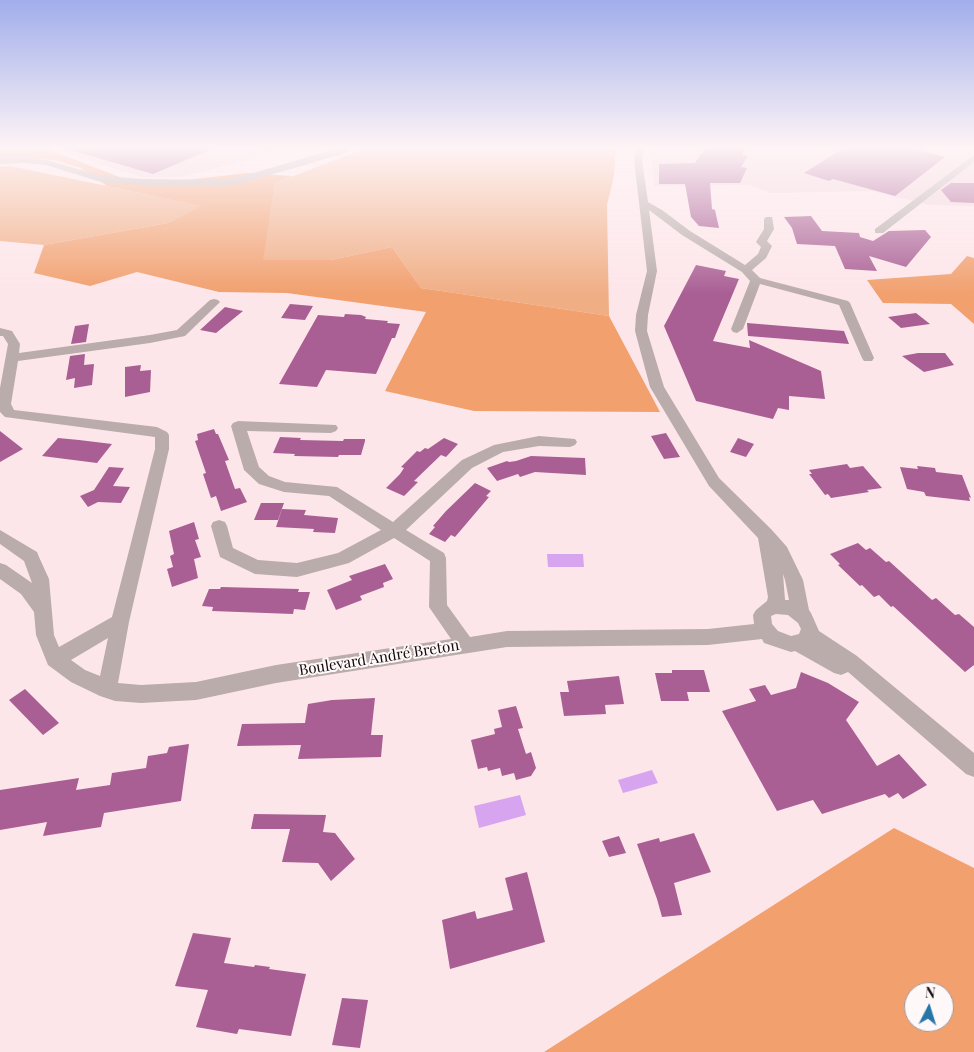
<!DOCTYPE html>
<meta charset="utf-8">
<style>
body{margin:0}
#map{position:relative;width:974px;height:1052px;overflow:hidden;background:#fde6ea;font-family:"Playfair Display",serif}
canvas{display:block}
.north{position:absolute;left:904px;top:982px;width:50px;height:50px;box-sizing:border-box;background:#fef8f9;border:1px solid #a0999a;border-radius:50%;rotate:5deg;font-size:14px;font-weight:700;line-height:20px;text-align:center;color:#130a0c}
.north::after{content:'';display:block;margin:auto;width:18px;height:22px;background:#2776a8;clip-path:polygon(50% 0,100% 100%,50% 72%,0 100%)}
</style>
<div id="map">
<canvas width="974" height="1052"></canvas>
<div class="north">N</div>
</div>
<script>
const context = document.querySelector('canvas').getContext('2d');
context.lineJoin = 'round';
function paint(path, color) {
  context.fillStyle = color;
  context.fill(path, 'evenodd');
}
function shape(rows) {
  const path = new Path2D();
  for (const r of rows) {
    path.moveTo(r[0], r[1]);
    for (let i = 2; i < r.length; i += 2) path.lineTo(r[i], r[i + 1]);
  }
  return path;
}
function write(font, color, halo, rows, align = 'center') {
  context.font = font + ' "Playfair Display",serif';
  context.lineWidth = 4;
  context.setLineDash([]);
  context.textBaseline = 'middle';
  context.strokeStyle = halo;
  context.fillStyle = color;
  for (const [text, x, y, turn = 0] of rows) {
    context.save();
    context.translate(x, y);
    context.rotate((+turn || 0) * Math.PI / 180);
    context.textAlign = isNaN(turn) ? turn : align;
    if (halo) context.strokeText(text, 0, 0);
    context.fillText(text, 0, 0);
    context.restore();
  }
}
const built = shape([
 [53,146,246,146,275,150,248,160,181,177,142,177,55,150],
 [650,146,969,146,974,147,974,206,930,205,871,191,772,193,749,185,654,186]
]);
const green = shape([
 [362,146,616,146,614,176,607,205,609,316,421,288,392,247,331,260,262,260,275,183,362,150],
 [10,166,107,186,202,206,168,223,44,245,0,241,0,167]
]);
const forest = shape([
 [0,146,50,146,50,150,122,178,169,182,247,173,292,176,275,183,263,260,331,260,392,247,421,288,609,316,660,412,474,411,385,391,426,312,287,293,219,292,137,272,90,286,34,273,44,245,168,223,201,206,107,186,81,168,54,160,20,157,0,158],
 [967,256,974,258,974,324,951,304,883,303,867,280,951,274],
 [894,828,974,868,974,1052,544,1052],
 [914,992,944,992,944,1022,914,1022]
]);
const water = shape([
 [547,554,583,554,584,567,548,567],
 [652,770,658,783,623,793,618,780],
 [520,795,526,815,479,828,474,806]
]);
const building = shape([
 [67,146,219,146,153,174,67,149],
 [707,146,747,146,742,155,748,156,741,167,747,168,740,183,710,183,712,209,715,210,719,228,699,226,691,217,685,184,659,184,659,164,695,163],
 [847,146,904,146,945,157,895,196,833,179,829,181,804,173],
 [951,183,974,183,974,203,951,202,941,190],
 [811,216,822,231,859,233,860,237,873,241,889,231,925,230,931,237,906,267,869,256,877,271,845,269,835,246,797,244,792,228,784,217],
 [696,265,726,271,724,276,739,279,713,341,750,348,749,340,821,371,825,399,789,396,789,410,778,408,773,419,696,401,664,326],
 [290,304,313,306,305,320,281,318],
 [225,307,243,311,216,333,200,330],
 [916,313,930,324,901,328,888,317],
 [345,314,361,315,366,317,365,319,388,321,387,323,400,324,395,338,392,338,376,374,326,370,317,387,279,384,318,315,344,317],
 [747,323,844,331,849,344,748,336],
 [89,324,86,342,71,344,75,326],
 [918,353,945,353,954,365,924,372,902,356],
 [85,354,84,365,94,364,92,385,74,388,75,378,66,380,70,356],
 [141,365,140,371,151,370,150,392,125,397,125,367],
 [214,429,216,434,218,434,229,460,225,461,235,489,240,488,247,502,221,511,216,496,211,498,203,474,206,473,195,441,198,440,197,434],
 [0,431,23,449,0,462],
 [666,433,680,457,664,459,651,436],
 [280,437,301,438,300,440,343,441,344,439,365,439,365,441,361,455,339,455,338,457,294,456,295,454,273,453],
 [58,438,79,440,112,444,97,463,42,456],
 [444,438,458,444,446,457,441,455,414,481,418,482,404,496,386,488,400,474,404,468,401,467,417,451,420,452,425,448,428,449],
 [738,438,754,444,746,457,730,452],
 [531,456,585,458,586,475,535,472,520,477,518,474,497,481,487,468,507,461,509,462,516,461],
 [847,464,850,468,863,466,882,488,867,490,869,492,831,498,828,494,825,495,809,474,812,474,809,470],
 [917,466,935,468,936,472,962,475,971,498,969,497,970,501,926,496,924,492,907,489,900,467,918,469],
 [109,467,124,468,113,486,130,487,121,503,98,502,88,507,80,496,94,490],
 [475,483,491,491,486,496,489,497,455,537,451,535,445,542,429,534,435,527,433,526,446,511],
 [261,503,284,503,278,520,254,520],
 [282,509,306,510,304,515,338,518,335,533,313,532,314,529,276,527],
 [194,522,199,539,195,540,201,557,194,559,198,578,172,587,167,569,173,567,170,556,174,554,169,531],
 [858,543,866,550,870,548,886,562,889,561,932,600,936,598,955,615,959,614,974,627,974,665,965,672,893,606,891,607,879,595,874,597,862,585,860,586,838,565,840,564,830,554],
 [385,564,393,579,383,583,384,587,360,596,362,600,336,610,327,590,352,580,349,576],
 [221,587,299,589,298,592,310,592,305,610,294,609,293,614,212,611,213,607,202,606,209,589,220,589],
 [672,670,704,670,710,692,687,692,689,701,661,701,655,673,672,673],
 [801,672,828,683,859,702,846,720,877,766,899,754,927,785,903,799,898,793,889,798,885,794,822,814,813,800,777,811,722,711,756,701,749,689,765,685,771,695,796,688],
 [619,676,624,704,605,705,606,714,564,716,560,692,569,692,567,681],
 [25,689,59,723,43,735,9,700],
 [375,698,371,735,383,735,381,757,298,759,301,745,237,746,242,724,305,723,308,704,332,700],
 [516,706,523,728,518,729,526,754,531,752,536,768,531,776,516,780,514,773,502,776,500,768,488,771,487,767,478,769,471,740,495,734,494,729,502,727,498,710],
 [189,744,181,801,104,813,101,827,43,836,47,822,0,830,0,790,79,778,76,790,110,785,112,773,146,768,148,756,167,753,169,747],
 [254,814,326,815,323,832,335,833,355,859,331,881,318,863,282,862,290,829,251,829],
 [694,833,711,872,674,883,682,915,662,917,657,899,637,844,659,838,660,842],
 [619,836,626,853,609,857,602,841],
 [527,872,545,942,450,969,442,920,475,911,477,919,513,910,505,878],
 [193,933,231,938,224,963,254,967,255,965,270,967,269,969,306,974,291,1036,239,1029,237,1034,196,1027,208,990,175,986],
 [342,998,368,1000,360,1048,332,1045]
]);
const minor = shape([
 [246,146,290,146,267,150,246,146],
 [345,146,355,146,348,152,305,165,241,183,220,186,143,185,101,182,46,165,24,163,0,164,0,158,24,157,47,160,102,176,143,179,220,180,240,177,345,146],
 [636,146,644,146,642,160,648,202,662,210,690,231,745,265,758,254,761,247,756,242,764,229,764,219,766,217,772,217,774,229,767,241,772,246,766,258,752,270,760,278,848,301,850,303,874,358,872,361,864,361,862,358,839,305,760,284,743,329,737,333,733,332,731,329,750,281,742,272,682,235,649,210,657,271,648,315,647,331,664,387,719,478,771,529,787,547,803,580,809,610,811,613,819,631,857,656,974,753,974,777,966,774,848,672,841,675,834,673,795,651,791,652,764,643,762,639,708,645,507,647,276,683,196,700,141,703,115,701,100,696,71,682,48,665,36,635,34,612,21,594,0,579,0,563,6,565,32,583,24,561,0,544,0,530,37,552,39,557,49,579,54,635,59,647,112,617,155,449,155,437,5,417,0,412,0,388,8,344,3,336,0,336,0,328,12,331,20,344,19,353,150,335,177,330,210,300,214,299,218,300,220,302,218,304,185,336,150,343,18,361,11,404,14,410,157,427,167,432,169,435,169,449,129,622,118,683,141,685,196,682,276,665,451,639,429,607,430,561,394,538,349,563,297,577,255,574,220,557,211,526,213,522,219,520,225,522,227,526,233,548,258,560,297,563,338,553,381,530,329,496,284,492,259,484,244,470,231,426,233,423,238,421,336,425,338,428,336,431,331,433,247,431,259,467,269,476,285,482,337,487,393,522,462,460,494,445,539,436,575,439,577,442,575,445,570,447,539,446,503,452,472,468,406,530,444,553,446,558,447,605,470,637,507,631,708,629,754,624,753,615,756,610,767,601,768,597,758,538,709,486,650,387,635,331,636,315,647,271,634,160,636,146],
 [783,574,785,580,789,600,785,600,783,574],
 [776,614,788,615,798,623,801,629,799,634,791,636,778,631,772,624,771,616,776,614],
 [108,638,100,676,85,670,71,660,108,638],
 [974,155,974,162,883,233,875,233,875,229,974,155]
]);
const streetNames = [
 ["Boulevard André Breton",379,658,-9]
];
paint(built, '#f2d5da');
paint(green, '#f0ae85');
paint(forest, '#f1a06e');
paint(water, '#d7a4f0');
paint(building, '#a95f94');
paint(minor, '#b9acab');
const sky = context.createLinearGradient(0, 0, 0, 294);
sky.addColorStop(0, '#a1aeeb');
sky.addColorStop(0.5, '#fef4f6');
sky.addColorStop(1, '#fef4f600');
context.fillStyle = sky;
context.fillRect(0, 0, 974, 294);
write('15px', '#130a0c', '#fef8f9', streetNames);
</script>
